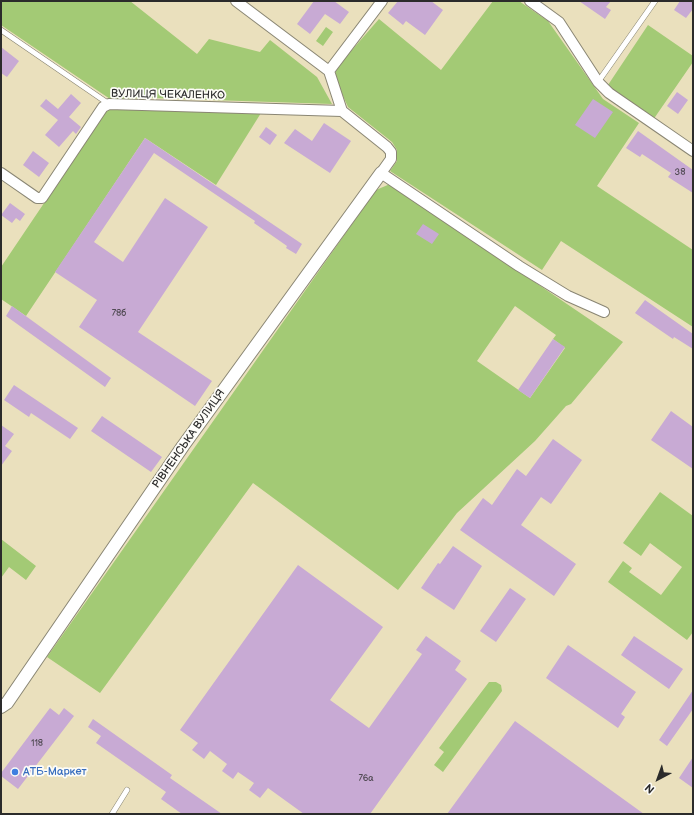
<!DOCTYPE html>
<meta charset="utf-8">
<style>
body{margin:0}
#map{position:relative;width:694px;height:815px;overflow:hidden;background:#eae0bd;font-family:"Balsamiq Sans",sans-serif}
canvas{display:block}
.frame{position:absolute;inset:0;border:2px solid #2b2b2b;pointer-events:none}
.north{position:absolute;left:638px;top:759px;width:40px;height:40px;-webkit-text-stroke:3px #fdfcf7;paint-order:stroke;rotate:221deg;font-size:11px;font-weight:700;line-height:16px;text-align:center;color:#2b2b2b}
.north::after{content:'';display:block;margin:auto;width:14px;height:18px;background:#2b2b2b;clip-path:polygon(50% 0,100% 100%,50% 72%,0 100%)}
</style>
<div id="map">
<canvas width="694" height="815"></canvas>
<div class="frame"></div>
<div class="north">N</div>
</div>
<script>
const context = document.querySelector('canvas').getContext('2d');
context.lineJoin = 'round';
function paint(path, color) {
  context.fillStyle = color;
  context.fill(path, 'evenodd');
}
function shape(rows) {
  const path = new Path2D();
  for (const r of rows) {
    path.moveTo(r[0], r[1]);
    for (let i = 2; i < r.length; i += 2) path.lineTo(r[i], r[i + 1]);
  }
  return path;
}
function trace(path, color, width, dash) {
  context.strokeStyle = color;
  context.lineWidth = width;
  context.lineCap = dash ? 'butt' : 'round';
  context.setLineDash(dash || []);
  context.stroke(path);
}
function write(font, color, halo, rows, align = 'center') {
  context.font = font + ' "Balsamiq Sans",sans-serif';
  context.lineWidth = 3.5;
  context.setLineDash([]);
  context.textBaseline = 'middle';
  context.strokeStyle = halo;
  context.fillStyle = color;
  for (const [text, x, y, turn = 0] of rows) {
    context.save();
    context.translate(x, y);
    context.rotate((+turn || 0) * Math.PI / 180);
    context.textAlign = isNaN(turn) ? turn : align;
    if (halo) context.strokeText(text, 0, 0);
    context.fillText(text, 0, 0);
    context.restore();
  }
}
const green = shape([
 [1,1,130,1,197,54,209,39,260,52,270,40,317,77,332,104,151,98,110,99,1,25],
 [493,1,519,1,548,21,603,99,639,123,597,186,693,250,693,327,561,241,542,270,390,171,397,161,397,150,392,142,348,107,334,76,338,66,379,19,441,70],
 [648,25,693,56,693,62,653,120,611,91,608,85],
 [326,27,333,32,323,46,316,41],
 [110,109,261,113,216,185,145,138,26,316,1,299,1,267,106,111],
 [390,184,623,342,571,404,566,406,535,441,457,513,398,590,253,483,100,693,47,657,376,190],
 [515,306,556,335,553,339,565,348,530,398,477,361],
 [660,492,693,516,693,632,687,640,608,582,623,561,632,568,629,572,661,595,682,567,650,543,641,556,623,543],
 [1,539,36,566,26,580,9,567,1,578],
 [489,682,496,682,501,685,502,691,443,772,434,765,444,752,439,748]
]);
const building = shape([
 [314,1,334,1,349,12,340,24,325,14,310,34,297,24],
 [398,1,431,1,443,10,425,35,406,21,403,25,388,13],
 [579,1,611,1,606,7,611,10,605,19],
 [680,1,693,1,693,9,686,18,674,10],
 [1,47,19,61,7,77,1,73],
 [677,92,688,100,678,114,667,106],
 [71,94,81,103,69,117,81,127,76,134,73,131,59,147,45,135,58,120,40,106,46,99,58,109],
 [593,99,613,112,595,138,575,125],
 [324,123,351,141,330,173,284,143,295,129,312,141],
 [266,127,277,135,270,145,259,137],
 [638,131,693,170,693,193,668,177,671,173,642,154,640,157,626,148],
 [145,138,302,244,296,254,286,248,287,246,254,223,255,221,154,153,94,242,123,262,165,198,208,227,138,332,212,381,195,406,79,327,97,300,55,272],
 [33,151,49,163,39,177,23,165],
 [10,203,25,214,20,221,16,218,12,223,1,215],
 [423,224,439,234,432,244,416,234],
 [645,300,693,334,693,349,674,337,673,339,635,313],
 [12,306,111,378,105,387,6,316],
 [553,339,565,347,530,398,518,390],
 [14,385,78,428,70,439,31,413,29,417,4,400],
 [671,411,693,427,693,469,651,440],
 [102,416,162,457,151,472,91,431],
 [1,425,14,434,5,446,12,451,1,466],
 [553,439,582,460,551,504,541,497,521,525,576,564,554,596,460,530,483,498,492,505,517,469,526,476],
 [453,546,482,566,454,610,421,588,438,563,440,564],
 [298,565,383,627,330,700,369,728,422,654,416,650,426,636,461,661,455,670,467,679,370,814,304,814,268,788,260,798,249,790,254,783,238,772,233,779,222,771,227,764,210,751,204,759,192,750,198,743,180,730],
 [510,588,526,599,496,642,480,631],
 [634,636,683,669,669,689,621,655],
 [568,645,636,692,621,714,625,717,618,728,546,678],
 [693,690,693,709,667,746,659,740],
 [50,708,59,715,64,708,74,716,18,789,1,776,1,773],
 [93,719,172,775,170,778,222,814,182,814,161,799,166,792,96,743,101,736,88,727],
 [515,721,644,814,447,814],
 [693,757,693,788,679,778]
]);
const service = shape([
 [1,30,109,104],
 [598,82,655,1],
 [112,814,127,790]
]);
const minor = shape([
 [236,1,329,71],
 [530,1,559,22,598,82,609,93,693,151],
 [329,71,342,111,387,147,391,152,391,159,381,173,519,266,568,296,604,312],
 [329,71,382,1],
 [1,173,37,198,42,198,103,107,109,104,342,111]
]);
const tertiary = shape([
 [1,707,7,703,183,446,381,173]
]);
const markers = [
 [15,772,4,"#3f7fe0"]
];
const numberNames = [
 ["38",680,173],
 ["78б",119,314],
 ["118",37,744],
 ["76а",366,779]
];
const streetNames = [
 ["ВУЛИЦЯ ЧЕКАЛЕНКО",168,95,1],
 ["РІВНЕНСЬКА ВУЛИЦЯ",189,439,-55]
];
const shopNames = [
 ["АТБ-Маркет",23,772]
];
paint(green, '#a3ca75');
paint(building, '#c8aad4');
trace(service, '#8a8674', 6);
trace(minor, '#8a8674', 12);
trace(tertiary, '#8a8674', 14);
trace(service, '#fff', 5);
trace(minor, '#fff', 10);
trace(tertiary, '#fff', 12);
for (const [x, y, r, color] of markers) {
  const dot = new Path2D();
  dot.arc(x, y, r, 0, 2 * Math.PI);
  context.fillStyle = color;
  context.fill(dot);
  trace(dot, '#fdfcf7', 1.5);
}
write('9px', '#524b55', null, numberNames);
write('11px', '#2b2b2b', '#fdfcf7', streetNames);
write('11px', '#366cbe', '#fdfcf7', shopNames, 'left');
</script>
